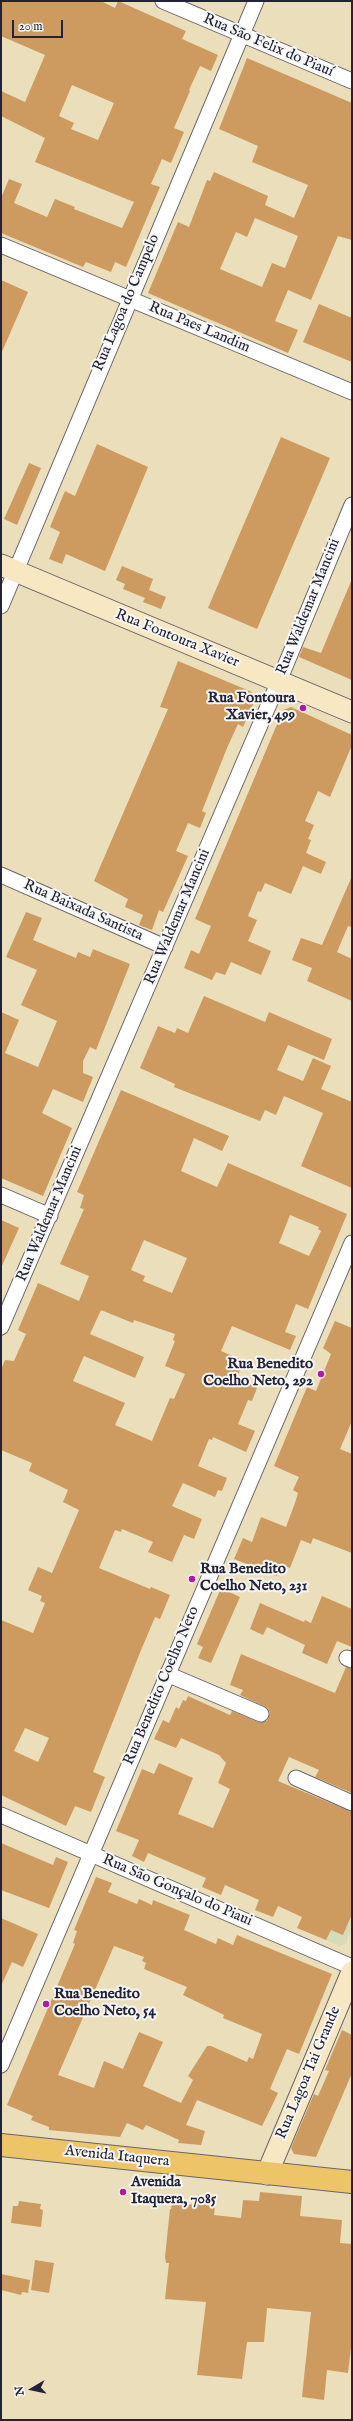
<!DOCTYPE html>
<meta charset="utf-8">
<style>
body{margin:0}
#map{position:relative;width:353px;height:2421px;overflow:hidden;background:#ebdebb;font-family:"IM FELL English",serif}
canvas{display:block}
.frame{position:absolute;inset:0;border:2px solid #22223b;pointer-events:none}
.north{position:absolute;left:12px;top:2369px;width:40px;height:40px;-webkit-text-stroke:3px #f6f6f2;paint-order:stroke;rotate:261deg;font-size:11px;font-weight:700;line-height:16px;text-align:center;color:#22223b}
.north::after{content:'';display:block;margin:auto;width:14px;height:18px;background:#22223b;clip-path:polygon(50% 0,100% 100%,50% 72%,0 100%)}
.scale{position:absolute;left:12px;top:20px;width:51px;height:18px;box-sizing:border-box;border:2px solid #22223b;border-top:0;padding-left:5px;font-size:12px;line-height:14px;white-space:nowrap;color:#22223b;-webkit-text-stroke:3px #f6f6f2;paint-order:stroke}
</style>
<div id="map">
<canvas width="353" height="2421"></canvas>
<div class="frame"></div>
<div class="north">N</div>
<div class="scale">20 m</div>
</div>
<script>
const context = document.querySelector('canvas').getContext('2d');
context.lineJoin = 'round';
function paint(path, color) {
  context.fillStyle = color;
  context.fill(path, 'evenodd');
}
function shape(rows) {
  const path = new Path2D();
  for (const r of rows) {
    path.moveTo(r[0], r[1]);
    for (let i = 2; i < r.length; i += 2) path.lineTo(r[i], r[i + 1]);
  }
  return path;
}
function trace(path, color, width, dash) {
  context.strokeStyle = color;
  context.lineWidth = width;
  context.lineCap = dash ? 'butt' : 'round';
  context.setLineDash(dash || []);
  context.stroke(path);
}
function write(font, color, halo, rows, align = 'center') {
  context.font = font + ' "IM FELL English",serif';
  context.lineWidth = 4;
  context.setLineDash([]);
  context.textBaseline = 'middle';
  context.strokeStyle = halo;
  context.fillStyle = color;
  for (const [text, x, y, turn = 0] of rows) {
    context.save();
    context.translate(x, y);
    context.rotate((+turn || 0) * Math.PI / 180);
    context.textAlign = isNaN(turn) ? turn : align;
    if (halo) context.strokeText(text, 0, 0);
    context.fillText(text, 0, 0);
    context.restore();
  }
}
const built = shape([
 [352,1881,352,1927,346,1943,340,1946,321,1938]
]);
const building = shape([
 [1,1,101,1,115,8,118,1,186,31,182,39,218,55,211,71,200,66,189,90,190,91,174,128,184,132,171,163,162,159,151,184,160,187,126,267,115,262,111,272,86,262,83,267,1,233,1,198,9,179,22,184,14,203,47,217,55,199,75,207,74,209,122,228,134,202,35,162,45,138,1,116,1,91,25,102,45,55,1,36],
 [72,85,114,103,98,140,71,129,74,123,59,116],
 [247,58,352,103,352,240,338,236,311,300,288,290,275,321,298,330,288,353,148,293,178,222,189,227,207,180,210,181,214,172,268,196,265,205,294,218,308,185,252,162,258,146,219,129],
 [255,218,298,236,285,268,272,263,262,287,220,269,236,232,247,237],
 [1,280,28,292,1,354],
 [319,304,352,318,352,362,303,342],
 [281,437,330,458,257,629,208,608],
 [97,444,148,467,105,571,66,554,62,564,49,559,60,532,50,527,65,491,75,496],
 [29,463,41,468,17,525,4,519],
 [122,566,153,579,149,590,166,597,161,609,143,602,145,598,123,589,125,584,116,580],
 [352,579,352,680,299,657,303,647,321,653],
 [178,661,252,692,255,700,243,727,238,724,227,748,202,811,206,813,200,828,188,823,176,851,188,856,163,912,159,910,152,930,139,925,143,915,125,907,128,899,94,881,168,709,160,707],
 [291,707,352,735,352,745,330,797,318,791,305,821,314,825,308,839,311,840,306,853,326,862,321,874,303,866,291,894,265,883,261,892,258,891,248,916,257,920,248,941,271,951,261,975,231,962,225,975,216,972,212,980,184,968,191,950,199,954,211,926,195,919,283,710],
 [352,876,352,927,348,926,337,952,352,959,352,1001,307,981,312,968,292,960,301,938,322,945],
 [26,912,42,918,33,940,76,958,78,952,90,957,93,949,130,964,96,1050,90,1047,83,1061,83,1073,93,1077,83,1102,53,1089,42,1113,72,1128,43,1196,1,1178,1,1012,19,1020,5,1053,38,1067,57,1021,21,1005,37,970,6,957],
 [204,996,265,1022,269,1012,332,1039,324,1060,288,1045,277,1070,303,1081,313,1058,331,1066,321,1089,352,1102,352,1188,301,1166,323,1113,284,1096,276,1115,265,1110,260,1121,174,1087,175,1084,140,1068,158,1026,175,1033,177,1028,188,1033],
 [121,1090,229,1136,222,1151,194,1138,181,1171,217,1187,228,1163,347,1214,308,1309,296,1304,285,1332,296,1336,290,1350,232,1326,221,1351,244,1361,237,1377,257,1388,252,1401,248,1400,238,1424,255,1431,246,1452,213,1437,212,1440,209,1439,198,1466,227,1478,222,1491,218,1490,215,1497,183,1483,172,1506,202,1519,194,1539,184,1535,172,1562,148,1552,153,1542,122,1529,121,1532,115,1530,99,1568,150,1589,151,1587,170,1595,160,1619,155,1617,139,1655,93,1772,105,1777,91,1812,75,1806,66,1826,1,1795,1,1620,33,1633,45,1603,40,1601,42,1596,28,1590,38,1567,52,1573,79,1510,63,1502,68,1490,29,1471,32,1463,1,1450,1,1370,5,1360,14,1361,26,1334,18,1330,38,1283,79,1301,89,1276,60,1264,84,1209,80,1208,84,1195,77,1192],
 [290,1215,319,1227,318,1229,321,1231,309,1256,279,1243],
 [144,1240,187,1258,172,1293,143,1281,145,1276,131,1270],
 [101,1310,133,1323,134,1320,175,1334,173,1340,175,1341,165,1366,185,1374,174,1399,170,1398,152,1441,115,1425,125,1403,73,1381,84,1356,135,1378,144,1357,90,1334],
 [25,1728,49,1738,38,1762,14,1751],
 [1,1220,19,1228,1,1268],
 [335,1321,352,1328,352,1421,340,1449,352,1454,352,1553,313,1538,311,1544,301,1540,290,1568,287,1567,284,1573,279,1571,277,1576,234,1559,243,1538,252,1542,261,1517,286,1527,295,1503,298,1493,293,1490,299,1477,274,1466,307,1387,316,1391,331,1354,323,1348],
 [221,1588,240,1597,211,1663,198,1658,203,1647,197,1644],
 [322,1596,352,1609,352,1647,337,1641,327,1664,302,1653,305,1645,267,1627,263,1635,250,1629,260,1603,304,1622,305,1620,311,1623],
 [241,1654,335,1693,346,1667,352,1669,352,1793,315,1777,319,1770,289,1757,278,1781,352,1812,352,1914,343,1935,331,1930,326,1940,297,1928,302,1917,278,1906,273,1917,255,1910,259,1900,225,1885,221,1895,202,1887,206,1878,148,1853,144,1862,132,1856,139,1840,116,1831,142,1769,154,1774,159,1763,193,1778,178,1814,213,1828,230,1789,218,1783,226,1763,219,1755,181,1738,176,1748,154,1739,163,1720,169,1723,176,1707,179,1709,183,1700,186,1701,188,1696,230,1715,232,1711,258,1722,267,1721,270,1713,268,1708,240,1695,243,1690,230,1685],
 [1,1843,53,1865,56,1857,68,1862,49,1908,1,1890],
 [96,1877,112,1883,108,1892,137,1904,139,1899,152,1905,153,1900,190,1915,184,1930,216,1944,218,1938,233,1945,237,1935,332,1974,299,2054,287,2049,270,2089,278,2093,262,2126,197,2100,186,2125,205,2131,201,2145,178,2143,179,2140,146,2125,143,2130,127,2123,120,2137,49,2130,49,2127,31,2120,33,2116,7,2105,75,1944,73,1943,77,1931,74,1930],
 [114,1946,144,1957,142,1961,146,1963,144,1969,187,1987,183,1995,224,2015,223,2018,262,2034,253,2059,249,2057,247,2062,211,2046,207,2046,188,2076,193,2080,181,2103,143,2086,163,2042,139,2032,123,2069,104,2061,94,2088,58,2075],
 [1,1918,38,1934,23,1967,12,1962,1,1986],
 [342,2030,352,2035,352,2073,316,2157,294,2154,291,2148,314,2094,318,2096,329,2071,325,2070],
 [260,2192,302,2196,300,2216,342,2220,340,2243,352,2244,352,2338,348,2373,327,2370,324,2400,302,2397,311,2312,267,2308,264,2342,247,2342,242,2379,197,2375,206,2302,165,2299,169,2263,166,2263,165,2257,170,2209,171,2209,172,2203,197,2205,198,2195,216,2197,214,2215,241,2218,243,2200,259,2201],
 [19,2201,41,2204,40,2209,43,2210,41,2227,11,2223,13,2206,18,2206],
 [35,2260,54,2263,49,2293,31,2290],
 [1,2274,30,2280,28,2293,22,2292,21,2295,1,2290]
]);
const street = shape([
 [163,1,352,81],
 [1,245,352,392],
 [1,606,256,1],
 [1,875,165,947],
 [1,1195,50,1216],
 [1,1327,279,681,352,505],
 [347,1658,352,1660],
 [167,1674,261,1714],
 [296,1778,352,1803],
 [1,1815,352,1967],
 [1,2065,352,1243]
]);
const secondary = shape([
 [1,565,352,712],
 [267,2174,352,1972]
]);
const primary = shape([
 [1,2145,352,2182]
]);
const markers = [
 [303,708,4,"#b5179e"],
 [321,1374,4,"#b5179e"],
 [192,1579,4,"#b5179e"],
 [46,2004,4,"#b5179e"],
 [123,2192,4,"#b5179e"]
];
const streetNames = [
 ["Rua São Felix do Piauí",268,46,23],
 ["Rua Lagoa do Campelo",127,303,-67],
 ["Rua Paes Landim",199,328,23],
 ["Rua Waldemar Mancini",309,607,-68],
 ["Rua Fontoura Xavier",177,639,22],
 ["Rua Baixada Santista",83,911,24],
 ["Rua Waldemar Mancini",178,917,-67],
 ["Rua Waldemar Mancini",50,1214,-67],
 ["Rua Benedito Coelho Neto",162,1686,-67],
 ["Rua São Gonçalo do Piaui",177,1891,23],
 ["Rua Lagoa Tai Grande",309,2073,-67],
 ["Avenida Itaquera",117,2157,6]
];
const poiNames = [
 ["Rua Fontoura",295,699,"right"],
 ["Xavier, 499",295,716,"right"],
 ["Rua Benedito",313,1365,"right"],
 ["Coelho Neto, 292",313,1382,"right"],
 ["Rua Benedito",200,1570],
 ["Coelho Neto, 231",200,1587],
 ["Rua Benedito",54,1995],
 ["Coelho Neto, 54",54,2012],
 ["Avenida",131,2183],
 ["Itaquera, 7085",131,2200]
];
paint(built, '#dad9b8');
paint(building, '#cd9b60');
trace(street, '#686468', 17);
trace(secondary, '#686468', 23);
trace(primary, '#686468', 24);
trace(street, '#fff', 15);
trace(secondary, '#f8e7c3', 21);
trace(primary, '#eec469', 22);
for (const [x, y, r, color] of markers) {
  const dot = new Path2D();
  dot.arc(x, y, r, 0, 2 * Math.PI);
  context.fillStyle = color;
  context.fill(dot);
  trace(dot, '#f6f6f2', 1.5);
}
write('15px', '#22223b', '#f6f6f2', streetNames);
write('bold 15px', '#22223b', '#f6f6f2', poiNames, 'left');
</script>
